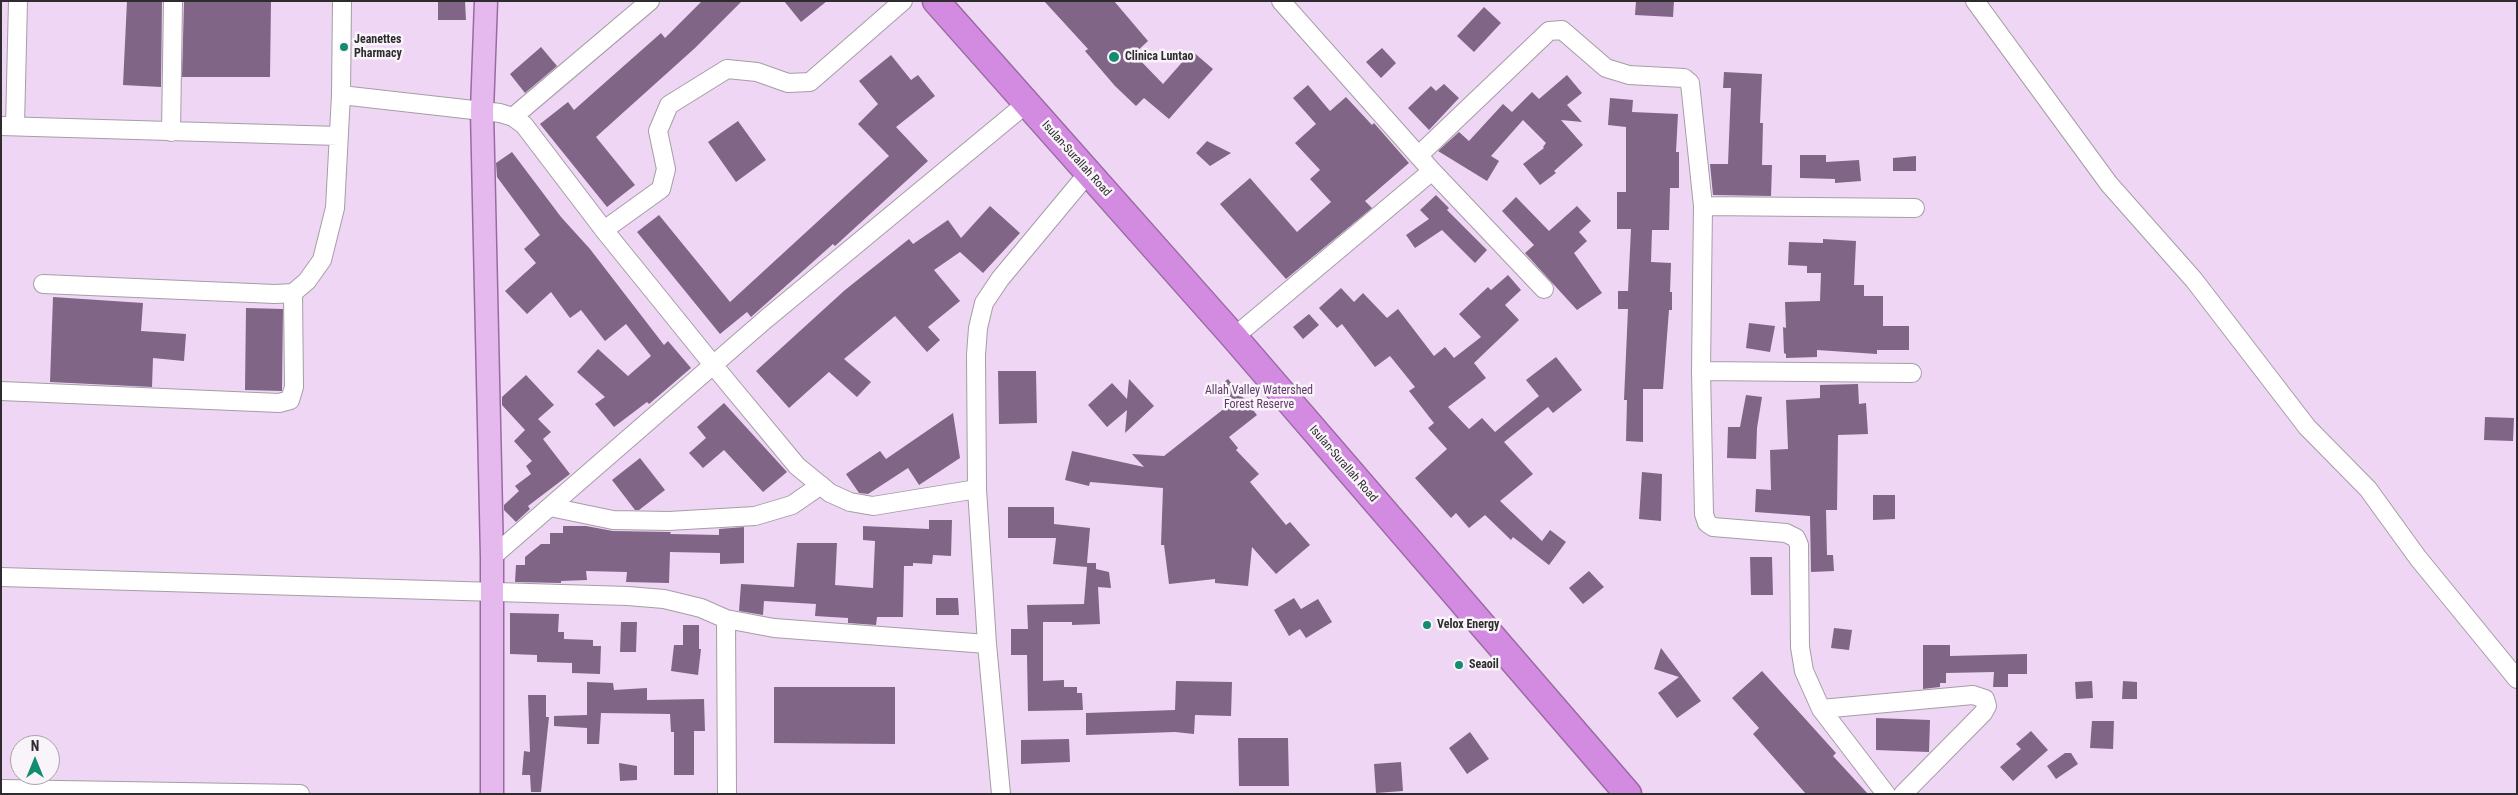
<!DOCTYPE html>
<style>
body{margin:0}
#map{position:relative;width:2518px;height:795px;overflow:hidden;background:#f9f3fa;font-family:"Roboto Condensed",sans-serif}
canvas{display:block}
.frame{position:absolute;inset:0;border:2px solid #2e2c2e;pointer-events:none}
.north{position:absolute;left:10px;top:735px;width:50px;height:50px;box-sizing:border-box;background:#f9f3fa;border:1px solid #a8a3a8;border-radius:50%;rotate:0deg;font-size:14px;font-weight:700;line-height:20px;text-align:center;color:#2e2c2e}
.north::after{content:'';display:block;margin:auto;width:18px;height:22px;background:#148c6f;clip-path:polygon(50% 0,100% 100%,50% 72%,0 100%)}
</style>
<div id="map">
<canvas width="2518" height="795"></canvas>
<div class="frame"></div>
<div class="north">N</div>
</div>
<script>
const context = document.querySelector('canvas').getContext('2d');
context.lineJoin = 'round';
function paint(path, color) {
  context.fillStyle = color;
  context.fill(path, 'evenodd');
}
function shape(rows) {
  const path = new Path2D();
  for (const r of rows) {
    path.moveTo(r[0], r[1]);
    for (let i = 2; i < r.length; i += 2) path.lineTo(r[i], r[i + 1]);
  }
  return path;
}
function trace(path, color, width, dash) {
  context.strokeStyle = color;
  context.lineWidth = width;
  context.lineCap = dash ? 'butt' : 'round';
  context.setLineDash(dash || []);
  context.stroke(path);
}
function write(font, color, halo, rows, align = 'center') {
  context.font = font + ' "Roboto Condensed",sans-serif';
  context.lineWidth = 5;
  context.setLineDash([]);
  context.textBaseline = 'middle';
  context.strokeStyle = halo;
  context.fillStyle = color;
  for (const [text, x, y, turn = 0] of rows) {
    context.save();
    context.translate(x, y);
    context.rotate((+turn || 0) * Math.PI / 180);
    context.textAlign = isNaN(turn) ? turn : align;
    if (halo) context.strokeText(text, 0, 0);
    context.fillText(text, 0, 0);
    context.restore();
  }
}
const green = shape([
 [1,1,2517,1,2517,794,1,794],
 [20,745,50,745,50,775,20,775]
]);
const building = shape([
 [127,1,162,1,161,87,123,85],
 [184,1,271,1,270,77,182,77],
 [438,1,465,1,466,20,438,20],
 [702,1,742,1,695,48,596,137,635,185,607,207,540,124,568,102,574,110,661,33,665,38],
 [784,1,827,1,801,22],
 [1044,1,1114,1,1148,41,1134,54,1163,84,1192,51,1213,69,1169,119,1144,98,1136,106,1115,86,1085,51,1088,49],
 [1636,1,1674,1,1673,17,1635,15],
 [1484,7,1501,23,1474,52,1457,36],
 [541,47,557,66,525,93,510,74],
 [1382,48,1396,63,1381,78,1366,62],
 [891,55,911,80,918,75,935,96,896,127,928,161,835,246,833,244,751,317,747,312,720,334,637,232,659,215,730,302,889,156,858,124,878,104,859,81],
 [1724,72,1762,74,1760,123,1763,123,1762,165,1772,165,1771,196,1713,195,1710,164,1728,164,1731,88,1723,88],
 [1567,75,1582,93,1567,105,1582,122,1561,120,1583,145,1554,171,1556,173,1540,185,1523,164,1544,148,1543,147,1546,143,1523,120,1491,156,1499,161,1487,181,1438,151,1459,132,1469,141,1503,104,1512,112,1532,92,1539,99],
 [1444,84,1459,98,1429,130,1408,108,1431,86,1436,91],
 [1308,85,1330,111,1346,97,1372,125,1374,123,1409,163,1365,201,1372,208,1286,279,1220,204,1250,178,1297,232,1331,202,1310,179,1320,170,1295,143,1316,124,1293,98],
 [1610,98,1633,100,1632,112,1678,114,1676,152,1679,152,1679,188,1670,188,1669,230,1652,230,1651,262,1671,263,1670,292,1672,292,1672,310,1669,310,1663,389,1643,389,1643,442,1626,441,1627,400,1624,400,1628,309,1618,309,1618,291,1628,291,1631,229,1617,229,1617,192,1626,192,1626,127,1608,125],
 [738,121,766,160,736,182,708,142],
 [1207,141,1231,153,1210,166,1196,153],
 [512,152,561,217,590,249,664,345,668,341,691,368,649,404,647,402,614,427,595,404,605,397,577,372,598,349,628,376,651,356,626,324,605,341,581,310,570,318,551,292,527,314,505,291,536,263,524,249,540,235,497,177,496,163],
 [1800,155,1826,155,1826,162,1859,160,1861,181,1835,183,1835,179,1800,178],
 [1916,156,1916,171,1893,171,1893,158],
 [1436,195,1449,208,1447,210,1487,250,1475,263,1442,230,1415,248,1406,235,1429,219,1420,210],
 [1516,197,1549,231,1577,206,1591,221,1579,232,1587,241,1574,253,1602,293,1577,310,1525,253,1534,245,1502,211],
 [990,206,1020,233,983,273,960,252,934,270,960,301,928,327,940,340,927,352,895,316,844,359,871,382,857,397,829,372,789,408,756,371,845,290,909,239,913,244,948,220,961,238],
 [1823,239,1856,241,1854,285,1864,285,1864,296,1883,296,1883,326,1909,326,1909,350,1877,350,1877,354,1817,350,1817,357,1786,358,1786,354,1784,353,1783,327,1786,328,1785,302,1820,301,1821,273,1807,273,1807,266,1788,265,1789,242,1823,243],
 [1508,275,1521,290,1505,305,1519,320,1474,363,1486,378,1448,407,1469,429,1482,418,1495,432,1539,396,1526,380,1556,357,1582,390,1553,413,1548,407,1504,442,1533,474,1500,501,1542,541,1550,530,1566,542,1549,565,1513,537,1511,540,1485,515,1469,528,1456,513,1451,518,1415,478,1447,449,1428,428,1434,423,1409,391,1415,387,1390,356,1375,367,1342,324,1337,328,1319,308,1341,288,1354,302,1363,293,1387,318,1398,309,1434,356,1445,347,1454,358,1481,337,1459,314,1488,287,1491,290],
 [53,297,143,303,141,331,186,334,184,361,153,358,152,387,50,382],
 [246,308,283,309,282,391,245,390],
 [1309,314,1319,325,1303,339,1293,327],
 [1749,323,1775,326,1770,352,1746,348],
 [998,371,1036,371,1037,423,999,424],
 [526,375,554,405,538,419,551,432,543,439,570,474,528,506,530,509,516,522,504,510,504,505,519,491,515,486,531,474,526,466,532,461,514,441,525,430,502,405,502,397],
 [1129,379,1154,406,1125,433,1127,410,1107,427,1088,405,1112,383,1127,399],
 [1228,379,1257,415,1229,437,1238,448,1236,450,1259,474,1250,482,1286,525,1290,522,1310,545,1276,574,1252,547,1248,586,1215,583,1215,579,1169,584,1164,545,1161,545,1163,488,1090,482,1089,486,1065,480,1072,451,1144,467,1132,454,1164,456,1230,404,1217,388],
 [1858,384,1859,404,1866,403,1868,434,1838,435,1837,510,1826,510,1827,555,1833,555,1834,571,1811,572,1810,516,1755,512,1756,489,1771,490,1770,450,1788,449,1786,400,1820,398,1820,385],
 [1746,395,1762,397,1757,428,1756,459,1727,458,1728,427,1740,427],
 [724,403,787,472,763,492,724,450,703,468,689,453,706,438,697,427],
 [953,413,960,458,919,485,908,468,868,494,859,493,846,474,880,451,886,459],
 [2485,417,2514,418,2513,441,2484,440],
 [640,458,665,490,639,510,635,510,612,480],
 [1642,472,1662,474,1661,521,1639,519],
 [1873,495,1895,495,1895,519,1873,520],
 [1008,507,1054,507,1054,524,1090,528,1087,563,1096,563,1096,569,1109,572,1111,588,1098,587,1100,624,1072,625,1072,622,1043,622,1043,681,1064,680,1064,687,1077,687,1077,693,1082,693,1083,710,1028,711,1027,655,1011,655,1011,629,1028,629,1027,605,1084,604,1087,567,1053,564,1056,538,1008,538],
 [929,520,952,520,951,556,933,555,932,564,913,563,913,566,904,566,903,617,877,617,876,625,848,623,848,618,815,616,816,604,764,601,763,615,739,611,741,584,794,587,797,543,837,543,835,585,873,588,875,541,863,540,863,526,929,529],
 [563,526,586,526,613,531,671,532,670,534,719,535,719,529,744,527,744,563,720,564,720,553,670,552,669,583,626,582,627,572,586,571,587,580,561,581,561,583,515,582,516,565,525,565,525,557,541,544,550,544,550,533,563,533],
 [1750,557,1772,557,1773,595,1751,595],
 [1589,571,1604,587,1583,604,1569,588],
 [936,598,958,598,959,615,936,615],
 [1294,598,1301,609,1318,599,1332,622,1306,638,1300,629,1289,636,1274,610],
 [510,613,559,614,558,632,564,632,564,639,593,640,593,646,601,646,600,674,572,673,572,663,537,662,537,655,510,654],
 [621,622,637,622,636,652,620,652],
 [683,625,699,625,699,649,701,649,698,675,671,671,674,645,683,645],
 [1834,628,1852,630,1849,650,1831,648],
 [1923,645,1950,645,1950,656,2027,654,2027,674,2008,674,2008,687,1993,687,1994,672,1946,673,1946,683,1940,683,1940,687,1923,689],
 [1661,648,1701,701,1677,718,1658,693,1679,677,1654,669],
 [1762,671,1836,753,1833,756,1868,794,1806,794,1753,734,1759,728,1732,698],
 [1176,681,1232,682,1231,716,1195,715,1194,734,1175,732,1086,735,1086,713,1175,710],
 [2092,681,2093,698,2076,699,2075,682],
 [2123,681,2137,682,2137,699,2122,699],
 [587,682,613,683,614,690,647,688,647,700,704,699,705,731,694,731,694,775,674,775,674,732,671,732,670,714,601,713,599,744,587,744,587,728,554,726,554,716,587,715],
 [774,687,895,687,895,744,774,743],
 [528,695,546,695,546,717,549,717,541,792,531,792,530,775,522,775,524,751,530,752],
 [1876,718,1930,720,1929,752,1876,750],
 [2092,721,2114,721,2113,749,2090,748],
 [2031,731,2048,750,2013,781,2000,767,2021,749,2016,744],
 [1470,732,1489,759,1467,774,1449,748],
 [1238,738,1288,738,1289,786,1239,786],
 [1069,739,1070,762,1021,764,1021,740],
 [2065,753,2071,753,2078,764,2056,779,2047,766],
 [1401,762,1403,791,1376,793,1374,764],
 [619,763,637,766,637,780,620,781]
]);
const minor = shape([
 [1281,1,1432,171,1544,289],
 [1975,1,2109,184,2194,280,2307,427,2368,489,2418,558,2517,679],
 [341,95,500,113,513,117,524,125,604,230,714,366,797,466,830,493,850,502,873,506,977,489],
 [513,117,650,1],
 [1,126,338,136],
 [15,126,18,1],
 [171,132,173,1],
 [1419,155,1549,31,1562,30,1606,68,1629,75,1684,78,1690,83,1703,206,1701,371,1704,514,1707,523,1713,527,1786,533,1796,538,1799,545,1800,647,1804,671,1821,709,1886,794],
 [1703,206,1915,208],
 [604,230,661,189,666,169,658,131,669,105,727,69,757,72,788,83,810,82,903,1],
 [43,284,275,294,293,293],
 [1234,337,1432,171],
 [1701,371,1912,373],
 [1,391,279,403,290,400,294,387,293,293,307,281,322,260,335,208,341,95,342,1],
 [550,507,613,520,669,521,755,516,792,505,821,485],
 [492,557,766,319,1027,103],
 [1,577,628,596,664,599,701,608,726,619],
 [1821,709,1973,695,1985,699,1987,706,1983,713,1903,794],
 [1,789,300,794],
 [727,794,726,619,774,628,987,644],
 [1001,794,987,644,977,489,976,355,978,328,984,303,1000,279,1089,172]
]);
const major = shape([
 [486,1,482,111,492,557,492,794]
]);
const highway = shape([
 [936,1,1234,337,1628,794]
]);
const markers = [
 [344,47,5,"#148c6f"],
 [1114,57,6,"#148c6f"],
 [1427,625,5,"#148c6f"],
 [1459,665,5,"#148c6f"]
];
const poiNames = [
 ["Jeanettes",354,40],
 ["Pharmacy",354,54],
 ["Clinica Luntao",1125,57],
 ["Velox Energy",1437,625],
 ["Seaoil",1469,665]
];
const streetNames = [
 ["Isulan-Surallah Road",1076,159,48],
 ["Isulan-Surallah Road",1343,464,49]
];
const parkNames = [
 ["Allah Valley Watershed",1259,391],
 ["Forest Reserve",1259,405]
];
paint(green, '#efd6f4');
paint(building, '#806586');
trace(minor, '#a49ea5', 20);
trace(major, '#996aa2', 25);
trace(highway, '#996aa2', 29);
trace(minor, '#fff', 18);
trace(major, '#e5b9ed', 22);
trace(highway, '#d38be1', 26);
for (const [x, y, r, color] of markers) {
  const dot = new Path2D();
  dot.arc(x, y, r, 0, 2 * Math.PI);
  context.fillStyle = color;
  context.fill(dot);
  trace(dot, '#f9f3fa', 2);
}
write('bold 12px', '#2e2c2e', '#f9f3fa', poiNames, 'left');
write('12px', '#2e2c2e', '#f9f3fa', streetNames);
write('12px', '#603968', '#f9f3fa', parkNames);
</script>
